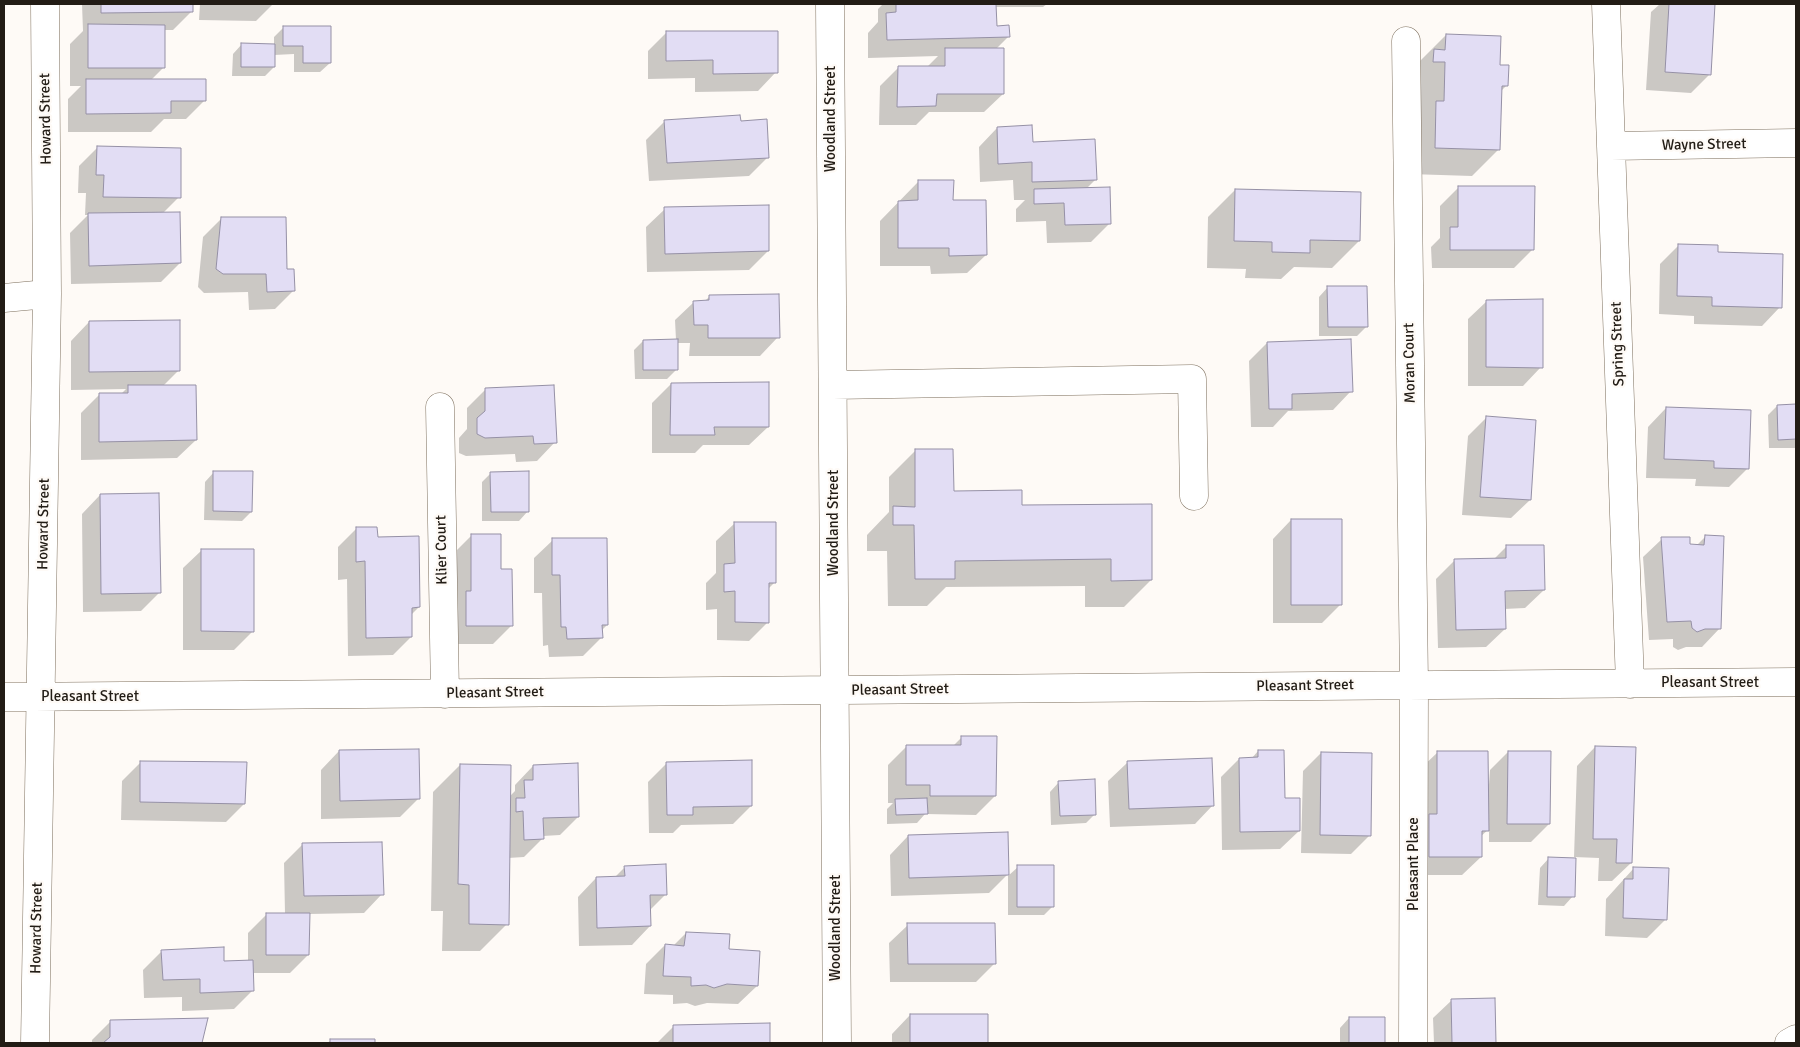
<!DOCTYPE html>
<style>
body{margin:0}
#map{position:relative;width:1800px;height:1047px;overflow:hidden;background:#fefaf6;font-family:Signika,sans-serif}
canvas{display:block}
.frame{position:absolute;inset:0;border:5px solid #221c15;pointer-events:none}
</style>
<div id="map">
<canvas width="1800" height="1047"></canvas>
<div class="frame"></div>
</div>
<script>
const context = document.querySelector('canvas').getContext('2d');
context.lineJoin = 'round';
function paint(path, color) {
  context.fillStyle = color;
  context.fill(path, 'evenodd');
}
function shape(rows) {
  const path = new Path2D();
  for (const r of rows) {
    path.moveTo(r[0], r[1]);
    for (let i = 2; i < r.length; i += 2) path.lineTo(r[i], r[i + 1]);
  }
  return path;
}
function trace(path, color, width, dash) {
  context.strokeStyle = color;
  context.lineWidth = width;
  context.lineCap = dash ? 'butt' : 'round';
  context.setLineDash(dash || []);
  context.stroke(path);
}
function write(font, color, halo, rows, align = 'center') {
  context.font = font + ' Signika,sans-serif';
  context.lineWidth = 4.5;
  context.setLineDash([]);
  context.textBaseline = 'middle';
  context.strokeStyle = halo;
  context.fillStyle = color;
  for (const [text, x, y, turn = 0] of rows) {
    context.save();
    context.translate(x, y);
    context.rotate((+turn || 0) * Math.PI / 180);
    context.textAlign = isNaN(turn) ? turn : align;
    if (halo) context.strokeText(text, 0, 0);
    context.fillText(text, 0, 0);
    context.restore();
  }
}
const shadow = shape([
 [82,4,192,4,192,11,173,30,164,30,164,67,151,80,205,100,186,119,164,119,151,132,68,132,68,99,81,86,70,86,70,44,83,31],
 [200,4,273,4,256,21,199,20],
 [883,4,1047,4,1043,7,995,7,995,27,1009,36,996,49,1003,94,984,112,929,112,916,125,879,125,880,86,898,68,926,68,938,56,868,58,868,33,878,22,878,9],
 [1660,4,1713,4,1710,74,1691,93,1646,90,1651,12],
 [283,28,330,63,320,72,294,72,294,54,274,55,274,67,265,76,232,76,233,54,242,44,274,45,274,37],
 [666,33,776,72,758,91,695,92,695,78,648,79,648,51],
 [1446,35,1499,66,1506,86,1500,92,1499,149,1472,176,1409,174,1419,62],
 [665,121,740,122,768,157,749,176,649,181,646,140],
 [997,128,1032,144,1096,179,1086,189,1110,223,1091,242,1047,243,1046,221,1016,222,1016,209,1025,200,1014,200,1013,180,980,182,979,147],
 [97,148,179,197,163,213,180,263,161,282,71,284,70,233,88,215,85,215,86,193,78,193,79,166],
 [918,182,952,201,986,255,967,273,931,274,930,266,880,266,880,221],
 [1459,187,1533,249,1514,268,1432,268,1431,247,1440,238,1440,206],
 [1235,190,1359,241,1332,268,1294,267,1281,279,1245,278,1246,269,1207,268,1208,217],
 [665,209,768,251,749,270,647,272,646,227],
 [221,219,293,291,275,309,249,310,248,292,204,293,198,287,203,237],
 [1679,245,1780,307,1762,326,1694,324,1694,316,1659,314,1660,264],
 [1328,287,1367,326,1357,336,1319,336,1319,297],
 [709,297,778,337,760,356,689,356,690,343,676,343,677,369,667,379,635,379,634,350,643,341,676,340,675,320,694,302,704,302],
 [1487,301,1541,367,1523,386,1468,386,1468,319],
 [89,322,179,370,163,386,196,440,177,458,81,460,81,413,99,395,121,394,126,389,71,390,71,341],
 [1267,343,1351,391,1333,410,1288,411,1273,427,1251,427,1249,361],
 [671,384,768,427,749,445,703,445,695,453,652,453,652,403],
 [486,389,555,442,537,461,516,462,515,454,466,456,459,453,459,438,467,429,467,408],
 [1796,405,1796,448,1769,448,1768,415,1777,406],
 [1666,408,1748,468,1729,487,1695,486,1696,479,1646,478,1648,427],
 [1486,418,1530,500,1511,518,1462,515,1468,436],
 [916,450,952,492,1021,506,1151,580,1124,607,1085,607,1085,586,946,587,927,606,888,606,887,551,867,551,867,535,889,512,889,477],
 [214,472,251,512,242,521,204,520,205,482],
 [491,473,528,511,519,521,482,521,482,482],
 [100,495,159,593,141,611,83,612,82,514],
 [1291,520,1340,605,1322,623,1273,623,1273,539],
 [735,523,774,583,767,590,768,622,749,641,717,640,717,609,706,610,706,583,716,573,716,541],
 [356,529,377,539,419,607,411,615,411,637,393,655,348,656,347,579,338,580,338,547],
 [472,535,500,570,511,626,493,644,448,644,453,554],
 [1706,536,1720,628,1702,647,1686,647,1678,650,1673,647,1673,639,1649,640,1643,557,1662,539,1696,546],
 [553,540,607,625,601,631,601,638,583,656,549,657,548,645,543,646,542,593,534,593,534,558],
 [1506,547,1544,590,1525,608,1504,609,1505,629,1486,647,1438,648,1436,579,1455,560,1494,559],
 [202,550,253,631,234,650,183,650,183,568],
 [962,737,995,796,976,815,925,814,917,823,887,824,887,809,893,803,888,803,888,765,907,746,952,747],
 [1595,747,1631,863,1612,881,1598,881,1599,858,1574,857,1577,766],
 [339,751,418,799,400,817,321,819,321,770],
 [1258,751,1299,831,1280,849,1222,850,1221,777,1239,759,1252,758],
 [1438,752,1487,784,1489,784,1490,770,1508,752,1549,824,1531,842,1489,842,1489,829,1480,837,1481,857,1462,875,1411,875,1419,770],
 [1321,753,1370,835,1351,854,1301,853,1303,771],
 [141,762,244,804,226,822,121,820,122,781],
 [667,763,751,806,733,824,681,825,673,833,649,833,648,782],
 [1127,763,1213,805,1195,824,1110,827,1108,781],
 [460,765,509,797,515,791,515,785,533,766,578,817,560,835,543,836,543,838,524,857,508,858,507,924,480,951,442,951,443,911,431,911,433,792],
 [1059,782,1095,814,1086,823,1051,825,1050,792],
 [908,836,1008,874,989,893,891,896,890,855],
 [303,844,382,894,364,913,309,914,308,955,290,973,252,973,253,990,234,1009,182,1011,182,997,144,998,143,970,162,951,223,963,248,962,248,933,267,914,285,914,284,863],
 [1549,858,1573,896,1564,906,1538,905,1540,868],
 [625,867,666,894,650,910,650,926,632,945,579,946,578,897,596,878,614,878],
 [1018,867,1053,906,1044,915,1008,915,1008,876],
 [1634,868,1666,919,1647,938,1605,936,1606,899],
 [908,925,995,963,976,982,890,982,889,943],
 [686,933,728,950,757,986,738,1004,707,1003,695,1006,687,1003,673,1004,673,995,644,994,646,964,665,945,673,946],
 [1494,999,1495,1043,1434,1043,1433,1018,1452,1000],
 [910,1015,987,1015,987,1043,892,1043,892,1034],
 [1349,1018,1383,1018,1384,1043,1340,1043,1340,1028],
 [111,1021,200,1042,201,1043,92,1043,92,1040],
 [769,1025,769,1043,657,1043,673,1027],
 [374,1040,374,1043,327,1043,330,1041]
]);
const building = shape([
 [101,4,193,4,193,12,101,13,101,4],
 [896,4,996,4,997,26,1009,25,1010,37,887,40,886,13,896,12,896,4],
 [1669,4,1715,4,1711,75,1665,72,1669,4],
 [88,24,165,25,165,68,88,68,88,24],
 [283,26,331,26,331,63,303,63,303,46,283,46,283,26],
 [666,31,778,31,778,73,713,74,713,60,666,61,666,31],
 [1446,34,1501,36,1500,65,1509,65,1508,86,1502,86,1500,150,1435,148,1436,101,1444,101,1445,62,1433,62,1434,49,1445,50,1446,34],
 [241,43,275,44,275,67,241,67,241,43],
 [945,48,1004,48,1004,94,937,94,936,106,897,107,898,66,945,66,945,48],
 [86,79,206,79,206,101,171,101,171,113,86,114,86,79],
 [740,115,741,121,767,119,769,158,667,163,664,120,740,115],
 [1032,125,1033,142,1095,139,1097,180,1032,182,1032,162,998,164,997,127,1032,125],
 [97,146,181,148,181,198,103,197,104,175,96,175,97,146],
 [918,180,954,180,953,200,986,200,987,255,949,256,949,248,898,248,898,201,918,200,918,180],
 [1458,186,1535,186,1534,250,1450,250,1450,227,1458,227,1458,186],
 [1110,187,1111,224,1065,225,1064,203,1034,204,1034,189,1110,187],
 [1235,189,1361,192,1360,241,1310,240,1310,253,1272,252,1272,242,1234,241,1235,189],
 [769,205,769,251,665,254,664,207,769,205],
 [180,212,181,263,89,266,88,213,180,212],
 [221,217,286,217,287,269,294,269,295,291,267,292,266,274,223,274,216,269,221,217],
 [1678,244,1718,245,1718,252,1783,254,1782,308,1712,306,1712,297,1677,296,1678,244],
 [1327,286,1367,286,1368,327,1328,327,1327,286],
 [779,294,780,338,708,338,708,325,694,325,693,301,709,300,709,295,779,294],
 [1543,299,1543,368,1486,367,1486,300,1543,299],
 [180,320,180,371,89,372,89,321,180,320],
 [678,339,678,370,643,370,643,340,678,339],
 [1351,339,1353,392,1292,394,1292,409,1269,409,1267,342,1351,339],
 [769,382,769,427,714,427,715,435,670,435,671,383,769,382],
 [128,385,196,385,197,440,99,442,99,393,128,393,128,385],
 [554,385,557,443,534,444,533,436,485,438,477,434,477,418,485,411,485,388,554,385],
 [1796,404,1796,439,1778,440,1777,405,1796,404],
 [1666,407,1751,410,1749,469,1714,468,1714,461,1664,459,1666,407],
 [1486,416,1536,420,1531,500,1480,497,1486,416],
 [915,449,953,449,954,491,1022,490,1022,505,1152,504,1152,580,1111,581,1111,559,955,561,955,579,915,579,914,525,893,525,893,506,915,507,915,449],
 [213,471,253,471,252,512,213,511,213,471],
 [529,471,529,512,491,512,490,472,529,471],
 [159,493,161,593,101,594,100,494,159,493],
 [1291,519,1342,519,1342,605,1291,605,1291,519],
 [734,522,776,522,776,583,769,583,769,623,735,622,735,591,724,592,724,564,735,563,734,522],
 [356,527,377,527,378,537,419,536,420,607,412,608,412,637,366,638,365,561,356,562,356,527],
 [471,534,501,534,501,569,512,569,513,626,466,626,466,591,471,591,471,534],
 [1705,535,1724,536,1721,629,1705,629,1697,632,1692,628,1691,621,1667,622,1661,537,1690,537,1690,544,1704,545,1705,535],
 [552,538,607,538,608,625,602,625,603,638,567,639,566,627,561,627,560,575,552,575,552,538],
 [1506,545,1544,545,1545,590,1505,591,1506,629,1456,630,1454,559,1506,558,1506,545],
 [201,549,254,549,254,632,201,631,201,549],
 [961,736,997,736,996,796,930,796,930,785,906,785,906,745,961,745,961,736],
 [1595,746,1636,747,1632,863,1616,863,1617,839,1593,839,1595,746],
 [419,749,420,799,340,801,339,750,419,749],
 [1258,750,1284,750,1285,798,1300,798,1300,831,1240,832,1239,758,1258,757,1258,750],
 [1437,751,1488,751,1489,831,1482,831,1482,857,1429,857,1429,814,1437,814,1437,751],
 [1508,751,1551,751,1550,824,1507,824,1508,751],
 [1321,752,1372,753,1371,836,1320,835,1321,752],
 [1212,758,1214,806,1129,809,1127,761,1212,758],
 [752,760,752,806,693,807,693,815,667,815,666,762,752,760],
 [140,761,247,762,245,804,140,802,140,761],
 [578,763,579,817,543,818,544,839,524,840,523,811,516,812,516,798,525,798,524,780,533,780,533,765,578,763],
 [460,764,511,765,509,925,469,924,469,885,458,884,460,764],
 [1095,779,1096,815,1060,816,1058,781,1095,779],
 [927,798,928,814,896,815,895,799,927,798],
 [1008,832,1009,875,909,878,908,835,1008,832],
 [382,842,384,895,304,896,302,843,382,842],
 [1548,857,1576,858,1575,897,1547,897,1548,857],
 [666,864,667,895,650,895,651,926,597,928,596,877,625,876,624,866,666,864],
 [1017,865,1054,865,1054,907,1017,907,1017,865],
 [1633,867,1669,868,1667,920,1623,918,1624,879,1633,879,1633,867],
 [266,913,310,913,309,955,266,955,266,913],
 [907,923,995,923,996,964,908,964,907,923],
 [686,932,730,934,729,949,760,951,758,986,727,984,714,988,706,985,691,986,691,977,663,976,665,944,684,946,686,932],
 [224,947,224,961,253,960,254,991,200,993,200,979,163,980,161,950,224,947],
 [1495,998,1496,1043,1452,1043,1451,999,1495,998],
 [910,1014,988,1014,988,1043,910,1043,910,1014],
 [1349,1017,1385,1017,1385,1043,1349,1043,1349,1017],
 [208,1018,202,1043,103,1043,110,1037,110,1020,208,1018],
 [770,1023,770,1043,673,1043,673,1025,770,1023],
 [330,1039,375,1039,375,1043,330,1043,330,1039]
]);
const minor = shape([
 [830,4,837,1043],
 [1606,4,1630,684],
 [1406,41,1414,685,1413,1043],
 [1611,146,1796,143],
 [4,298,47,294],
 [833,385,1192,379,1194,496],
 [440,407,445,694],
 [4,697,1796,682],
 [35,1043,47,294,45,4],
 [1789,1043,1796,1039]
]);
const streetNames = [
 ["Howard Street",46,119,-91],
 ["Woodland Street",831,119,-90],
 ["Wayne Street",1704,145,-1],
 ["Spring Street",1618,344,-92],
 ["Moran Court",1410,363,-91],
 ["Woodland Street",834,523,-90],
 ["Howard Street",44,524,-89],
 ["Klier Court",442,550,-91],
 ["Pleasant Street",1710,683],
 ["Pleasant Street",1305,686,-1],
 ["Pleasant Street",900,690,-1],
 ["Pleasant Street",495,693,-1],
 ["Pleasant Street",90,697],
 ["Pleasant Place",1414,864,-90],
 ["Howard Street",37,928,-89],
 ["Woodland Street",836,928,-90]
];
paint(shadow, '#0003');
paint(building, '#e2ddf4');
trace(building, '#9590a5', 1);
trace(minor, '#7e705e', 29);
trace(minor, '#fff', 28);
write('15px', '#221c15', '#fefaf6', streetNames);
</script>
